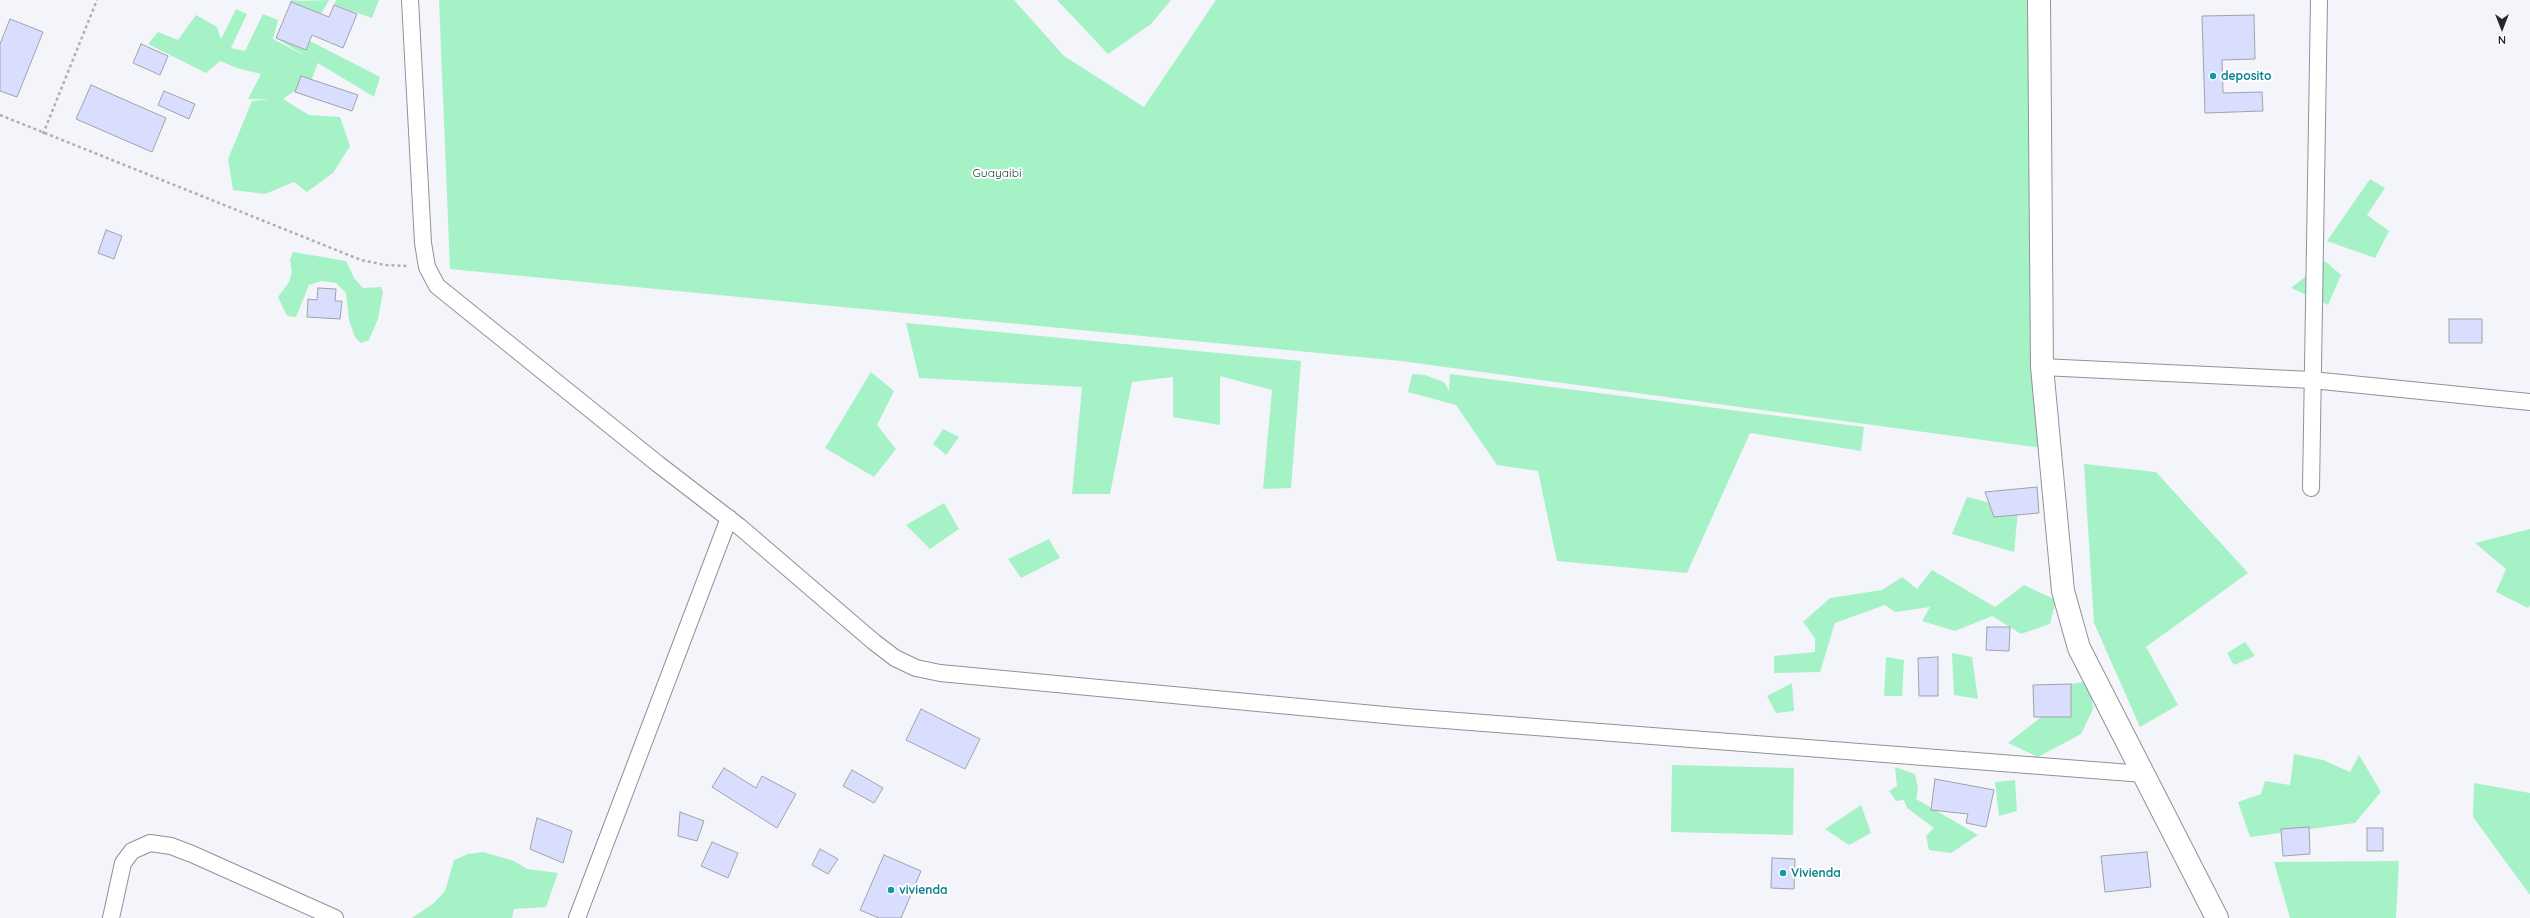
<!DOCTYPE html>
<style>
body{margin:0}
#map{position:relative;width:2530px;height:918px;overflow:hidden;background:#f4f5fa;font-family:Quicksand,sans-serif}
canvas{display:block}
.north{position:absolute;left:2482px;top:8px;width:40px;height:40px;-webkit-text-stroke:3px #fff;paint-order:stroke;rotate:180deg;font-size:11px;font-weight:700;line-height:16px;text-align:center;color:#252628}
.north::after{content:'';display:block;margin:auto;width:14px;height:18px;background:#252628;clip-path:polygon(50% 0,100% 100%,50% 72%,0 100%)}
</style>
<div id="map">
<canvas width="2530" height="918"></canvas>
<div class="north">N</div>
</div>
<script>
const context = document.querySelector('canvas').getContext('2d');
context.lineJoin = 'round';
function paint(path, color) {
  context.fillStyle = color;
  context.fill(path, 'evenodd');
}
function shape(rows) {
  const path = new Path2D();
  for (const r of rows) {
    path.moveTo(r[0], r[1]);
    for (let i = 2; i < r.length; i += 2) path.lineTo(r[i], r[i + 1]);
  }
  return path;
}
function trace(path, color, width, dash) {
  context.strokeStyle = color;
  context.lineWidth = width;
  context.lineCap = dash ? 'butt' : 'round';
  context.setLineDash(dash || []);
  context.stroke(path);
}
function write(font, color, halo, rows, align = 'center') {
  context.font = font + ' Quicksand,sans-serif';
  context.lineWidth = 4;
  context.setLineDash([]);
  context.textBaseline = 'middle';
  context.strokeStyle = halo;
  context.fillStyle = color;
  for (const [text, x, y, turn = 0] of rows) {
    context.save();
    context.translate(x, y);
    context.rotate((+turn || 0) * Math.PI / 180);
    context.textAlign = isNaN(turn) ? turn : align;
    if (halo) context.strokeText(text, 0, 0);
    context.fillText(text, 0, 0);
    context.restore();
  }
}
const green = shape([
 [291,0,302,1,329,0,321,14,291,2],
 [336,0,379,0,372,18,334,5],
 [439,0,1014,0,1064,56,1144,107,1216,0,2039,0,2042,448,1401,361,450,269],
 [1057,0,1171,0,1151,24,1108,54],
 [236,9,247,14,231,48,245,51,263,14,278,20,273,39,307,57,276,38,306,50,310,41,380,77,374,97,318,63,312,79,283,99,309,115,340,117,350,146,333,173,307,192,294,182,265,194,233,190,228,159,252,101,270,99,248,99,261,74,237,68,220,61,206,73,148,44,158,32,178,40,196,15,217,27,221,39],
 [2370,179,2385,188,2367,215,2389,231,2375,258,2327,241],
 [293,252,346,261,354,278,363,288,381,287,383,292,378,319,369,340,361,343,355,337,349,320,346,293,336,283,321,281,309,285,296,317,287,316,278,297,289,282,292,272,290,260],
 [2325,261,2341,275,2328,305,2291,288],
 [906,323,1301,361,1291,488,1263,489,1272,390,1220,376,1220,425,1173,417,1173,377,1132,382,1110,494,1072,494,1082,387,919,378],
 [871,372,894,391,877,425,896,449,874,477,825,448],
 [1412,374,1425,375,1444,382,1449,391,1450,374,1864,427,1861,451,1750,433,1687,573,1557,561,1538,471,1497,465,1456,405,1408,392],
 [943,429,959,437,946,455,933,444],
 [2084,464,2156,472,2248,573,2146,647,2178,705,2140,727,2094,623],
 [1967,497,2018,510,2014,552,1952,534],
 [944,503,959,529,930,549,906,525],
 [2530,529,2530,605,2528,608,2496,592,2506,569,2475,543],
 [1049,539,1060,558,1021,578,1008,559],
 [1932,570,1995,607,2024,585,2056,600,2050,624,2021,634,1992,616,1955,631,1922,621,1930,607,1895,612,1885,605,1835,623,1820,672,1774,673,1774,656,1815,652,1815,638,1803,622,1830,598,1882,590,1902,577,1917,589],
 [2245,642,2255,656,2234,665,2227,653],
 [1952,653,1972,657,1978,699,1954,695],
 [1886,657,1904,660,1902,696,1884,696],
 [2090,681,2093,709,2081,734,2038,757,2008,743,2041,717,2071,717,2071,684],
 [1792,683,1794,711,1776,713,1767,696],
 [2294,754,2323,760,2350,772,2359,755,2381,792,2355,823,2250,837,2238,802,2261,794,2265,781,2290,785],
 [1672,765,1794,768,1793,835,1671,832],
 [1895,767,1915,774,1918,789,1916,799,1978,835,1951,853,1929,850,1926,836,1934,828,1907,808,1904,800,1896,801,1889,791,1897,786],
 [2015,780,2017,811,1999,816,1995,782],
 [2474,783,2530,793,2530,895,2473,817],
 [1861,805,1871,833,1849,845,1825,829],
 [483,852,514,861,527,869,558,873,546,907,514,909,512,918,412,918,434,903,445,891,454,860,468,854],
 [2399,861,2396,918,2290,918,2274,862]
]);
const building = shape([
 [291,2,329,17,334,5,357,14,343,48,312,35,306,50,276,38,291,2],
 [2254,15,2255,59,2222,60,2223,93,2262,92,2263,111,2205,113,2202,16,2254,15],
 [10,19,43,32,17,97,0,91,0,44,10,19],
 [141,44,168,56,160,75,133,63,141,44],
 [301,76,358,95,352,111,295,92,301,76],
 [91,85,166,118,152,152,76,119,91,85],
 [164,91,195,104,189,119,158,105,164,91],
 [106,230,122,236,114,259,98,253,106,230],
 [318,288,336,289,335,301,342,301,340,319,307,317,308,299,317,300,318,288],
 [2449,319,2482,319,2482,343,2449,343,2449,319],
 [2037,487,2039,513,1994,517,1985,492,2037,487],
 [1987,627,2010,627,2009,651,1986,650,1987,627],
 [1938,657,1938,696,1919,696,1918,658,1938,657],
 [2071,684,2071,717,2034,717,2033,685,2071,684],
 [921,709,980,739,965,769,906,740,921,709],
 [724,768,756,788,762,776,796,794,777,828,712,787,724,768],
 [852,770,883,788,874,803,843,786,852,770],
 [1935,779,1994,790,1986,827,1966,823,1968,814,1931,810,1935,779],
 [680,812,704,821,697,841,678,836,680,812],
 [537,818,572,831,563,863,530,849,537,818],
 [2309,827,2310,854,2283,856,2281,829,2309,827],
 [2367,828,2383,828,2383,851,2367,851,2367,828],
 [712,842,738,853,728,878,701,866,712,842],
 [820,849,838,859,828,874,812,865,820,849],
 [2147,852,2151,887,2105,892,2101,856,2147,852],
 [884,855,921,871,901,918,879,918,860,910,884,855],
 [1772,858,1795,859,1794,889,1771,888,1772,858]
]);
const path = shape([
 [0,115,361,260,385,265,409,266],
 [43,134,97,0]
]);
const street = shape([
 [410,0,423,243,427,267,437,286,658,464,740,527,874,642,895,658,916,668,940,673,1406,717,2144,774],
 [2042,367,2312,380,2530,402],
 [2311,488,2319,0],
 [111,918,123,863,132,851,150,843,171,846,192,854,335,918],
 [577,918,729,518]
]);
const secondary = shape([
 [2039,0,2042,367,2063,591,2079,648,2217,918]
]);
const markers = [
 [2213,76,4,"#0f9aa8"],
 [1783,873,4,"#0f9aa8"],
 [891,890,4,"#0f9aa8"]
];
const cultureNames = [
 ["deposito",2221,76],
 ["Vivienda",1791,873],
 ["vivienda",899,890]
];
const parkNames = [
 ["Guayaibi",997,173]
];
paint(green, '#a5f2c7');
paint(building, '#d9defe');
trace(building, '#a1a2a8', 1);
trace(street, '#919297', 18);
trace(secondary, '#919297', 24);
trace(path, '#aeafb3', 2.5, [3, 3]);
trace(street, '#fff', 16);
trace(secondary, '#fff', 22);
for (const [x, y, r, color] of markers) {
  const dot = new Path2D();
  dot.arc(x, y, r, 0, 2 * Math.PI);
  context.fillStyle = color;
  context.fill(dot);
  trace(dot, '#fff', 1.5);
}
write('bold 12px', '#0d838f', '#fff', cultureNames, 'left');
write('12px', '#1d4330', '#fff', parkNames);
</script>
